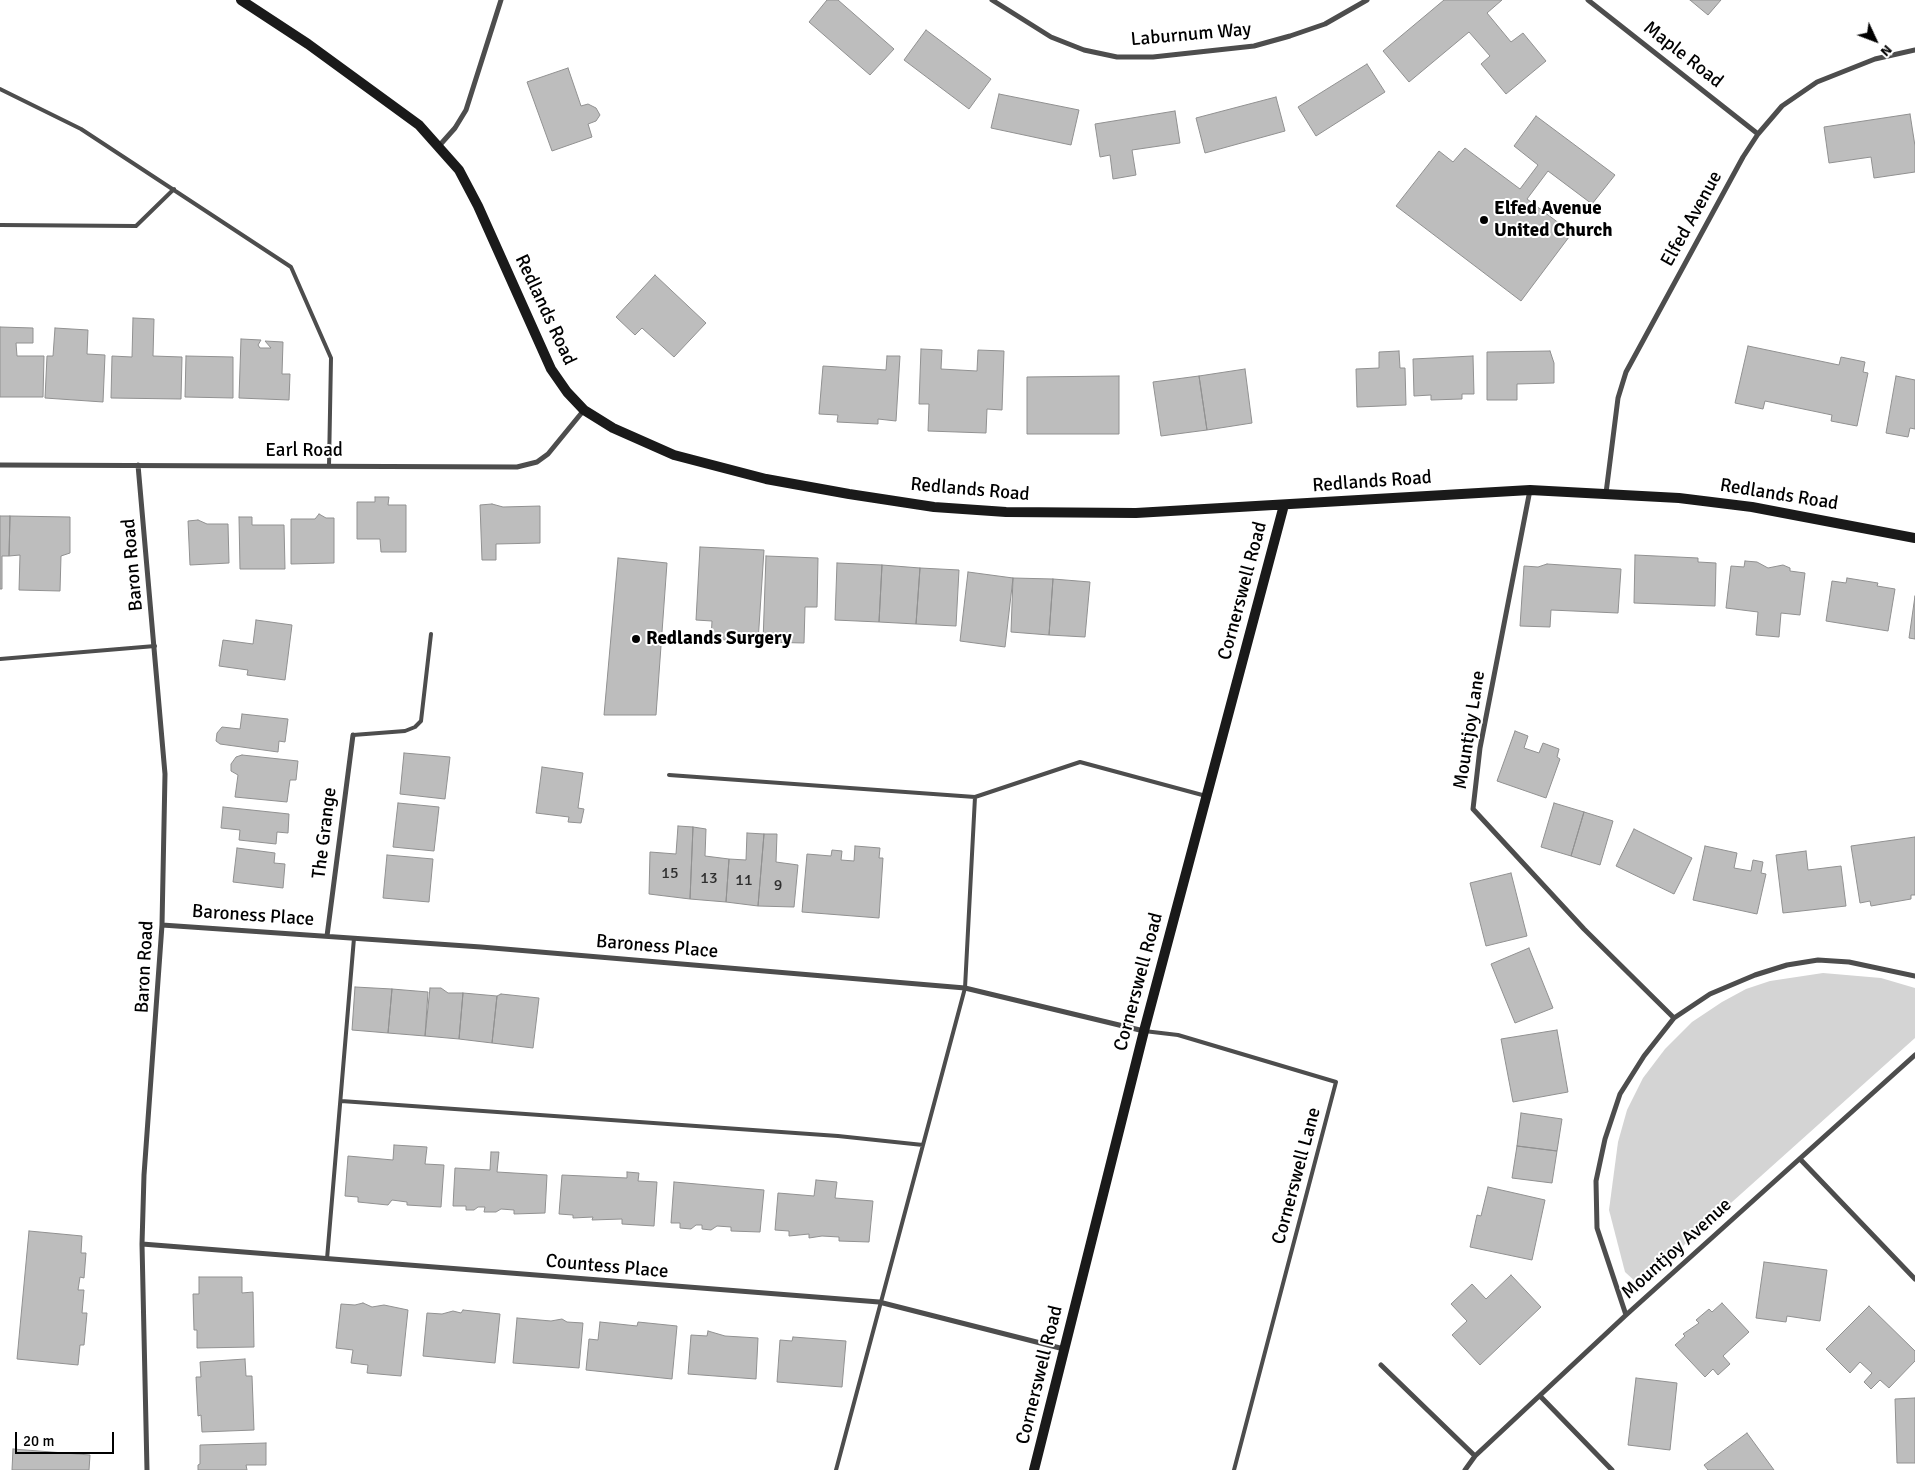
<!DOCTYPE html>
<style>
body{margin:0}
#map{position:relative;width:1915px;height:1470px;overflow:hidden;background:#fff;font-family:Signika,sans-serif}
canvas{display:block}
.north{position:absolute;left:1850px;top:15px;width:50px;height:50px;-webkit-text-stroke:4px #fff;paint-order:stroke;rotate:133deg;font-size:14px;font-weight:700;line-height:20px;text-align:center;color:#000}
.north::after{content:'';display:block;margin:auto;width:18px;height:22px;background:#000;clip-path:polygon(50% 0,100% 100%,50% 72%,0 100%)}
.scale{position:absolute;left:15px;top:1432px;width:99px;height:22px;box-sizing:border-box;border:2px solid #000;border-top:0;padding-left:6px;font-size:15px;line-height:18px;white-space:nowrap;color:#000;-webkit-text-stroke:4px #fff;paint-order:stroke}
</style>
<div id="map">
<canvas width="1915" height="1470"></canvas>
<div class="north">N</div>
<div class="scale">20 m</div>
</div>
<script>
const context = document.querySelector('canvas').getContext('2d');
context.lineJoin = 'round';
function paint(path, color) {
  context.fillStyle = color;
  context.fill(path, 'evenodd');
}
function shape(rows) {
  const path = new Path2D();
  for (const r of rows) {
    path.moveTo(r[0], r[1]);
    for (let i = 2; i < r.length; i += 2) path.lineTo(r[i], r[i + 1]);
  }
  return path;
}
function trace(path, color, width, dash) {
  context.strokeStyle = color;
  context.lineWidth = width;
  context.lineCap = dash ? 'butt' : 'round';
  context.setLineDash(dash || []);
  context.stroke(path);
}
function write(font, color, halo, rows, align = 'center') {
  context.font = font + ' Signika,sans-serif';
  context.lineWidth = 4;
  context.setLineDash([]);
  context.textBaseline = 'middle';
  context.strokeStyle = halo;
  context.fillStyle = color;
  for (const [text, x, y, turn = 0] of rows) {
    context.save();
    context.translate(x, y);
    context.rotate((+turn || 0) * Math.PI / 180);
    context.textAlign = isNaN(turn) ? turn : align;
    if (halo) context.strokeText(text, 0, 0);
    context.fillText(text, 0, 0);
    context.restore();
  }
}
const green = shape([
 [1823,973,1881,978,1915,988,1915,1038,1645,1280,1637,1283,1625,1272,1609,1210,1618,1142,1627,1110,1643,1078,1665,1049,1692,1022,1722,1002,1746,989,1770,981]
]);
const building = shape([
 [827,0,838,0,894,49,870,75,809,22,827,0],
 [1444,0,1502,0,1487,13,1511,42,1523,33,1546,61,1506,94,1481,64,1490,56,1469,32,1409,82,1383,51,1444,0],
 [1690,0,1721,0,1708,15,1690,0],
 [926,30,991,79,969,109,904,60,926,30],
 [1367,64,1385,92,1316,136,1298,107,1367,64],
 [568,68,581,106,588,104,596,108,600,115,596,121,588,124,592,137,552,151,527,82,568,68],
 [999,94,1079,110,1071,145,991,128,999,94],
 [1276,97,1285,131,1205,153,1196,118,1276,97],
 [1175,111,1180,143,1132,150,1136,175,1113,179,1110,155,1100,157,1095,124,1175,111],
 [1910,114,1915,146,1915,172,1874,178,1871,157,1829,163,1824,127,1910,114],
 [1536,116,1615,175,1592,204,1548,171,1527,199,1572,233,1521,301,1396,206,1439,151,1453,162,1465,148,1520,189,1538,165,1514,146,1536,116],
 [655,275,706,323,674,357,642,328,635,335,616,317,655,275],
 [133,318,154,319,153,356,182,357,181,399,111,398,112,356,132,357,133,318],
 [0,327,33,328,33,343,16,343,17,356,44,356,43,397,0,397,0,327],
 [55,328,88,330,87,354,105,355,103,402,45,398,47,356,53,356,55,328],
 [241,339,261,340,258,345,260,348,271,348,265,341,283,342,282,374,290,374,289,400,239,398,241,339],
 [1748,346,1839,365,1841,357,1865,362,1863,372,1868,373,1857,426,1831,421,1832,415,1765,401,1763,409,1735,403,1748,346],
 [921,349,942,350,941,369,977,371,978,350,1004,351,1002,410,987,409,986,433,928,431,929,404,919,404,921,349],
 [1399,351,1400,368,1405,368,1406,405,1357,407,1356,369,1379,368,1379,352,1399,351],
 [1550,351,1554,363,1554,383,1517,384,1517,400,1487,400,1487,352,1550,351],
 [186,356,233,357,233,398,185,397,186,356],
 [887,356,900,356,896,421,878,419,878,424,837,422,838,415,819,414,823,366,886,370,887,356],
 [1473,356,1474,394,1462,394,1462,399,1431,400,1431,395,1414,396,1413,359,1473,356],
 [1245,369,1252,423,1207,430,1199,376,1245,369],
 [1119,376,1119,434,1027,434,1027,377,1119,376],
 [1199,376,1207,430,1161,436,1153,382,1199,376],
 [1896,376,1915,380,1915,429,1910,428,1908,437,1886,433,1896,376],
 [375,497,389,497,388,505,406,505,406,552,381,552,380,539,357,539,357,502,375,502,375,497],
 [492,504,503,507,540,506,540,543,496,544,496,560,482,560,480,505,492,504],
 [319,514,326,518,334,518,334,563,291,564,291,519,315,519,319,514],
 [0,516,10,516,9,556,2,556,2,589,0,589,0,516],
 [10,516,70,517,70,553,61,556,60,591,19,590,20,555,9,556,10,516],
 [239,517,252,517,252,525,284,525,285,569,240,569,239,517],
 [198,520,207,524,228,524,229,563,190,565,188,521,198,520],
 [700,547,764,550,758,642,711,639,712,621,696,620,700,547],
 [1635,555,1698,558,1698,562,1716,563,1715,606,1634,603,1635,555],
 [766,556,818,558,817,607,805,607,804,643,763,642,766,556],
 [618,558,667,563,656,715,604,715,618,558],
 [1745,561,1757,562,1768,568,1783,565,1790,568,1790,571,1805,573,1800,615,1781,613,1779,637,1756,635,1758,612,1726,608,1731,566,1744,567,1745,561],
 [837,563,882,565,879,622,835,620,837,563],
 [1547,564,1621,569,1618,613,1551,610,1550,627,1520,626,1524,566,1538,567,1547,564],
 [882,565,920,568,916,624,879,622,882,565],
 [920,568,959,570,956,626,916,624,920,568],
 [968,572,1013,578,1005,647,960,641,968,572],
 [1013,578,1053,579,1049,635,1011,632,1013,578],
 [1847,578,1878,583,1877,586,1895,589,1888,631,1826,621,1832,581,1846,583,1847,578],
 [1053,579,1090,582,1085,637,1049,635,1053,579],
 [1915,596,1915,639,1909,638,1915,596],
 [256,620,292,625,285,680,247,675,248,670,219,666,223,640,253,644,256,620],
 [242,714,288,719,285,742,279,741,278,752,220,744,216,741,217,733,222,727,240,729,242,714],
 [1515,731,1528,736,1524,748,1539,753,1543,743,1559,749,1557,757,1560,759,1546,798,1497,781,1515,731],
 [404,753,450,757,445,799,400,794,404,753],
 [242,755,298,761,296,780,290,780,287,802,235,797,238,775,231,771,231,764,236,757,242,755],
 [542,767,583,773,578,808,584,809,581,823,568,822,569,817,536,813,542,767],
 [398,803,439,807,434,851,393,847,398,803],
 [1554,803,1584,812,1571,856,1541,847,1554,803],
 [223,807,289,814,288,833,277,832,276,844,239,840,240,830,221,828,223,807],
 [1584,812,1613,821,1600,865,1571,856,1584,812],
 [678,826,693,827,690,899,649,894,650,852,676,854,678,826],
 [693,827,706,829,705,856,729,859,726,902,690,899,693,827],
 [1634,829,1692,858,1674,894,1616,866,1634,829],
 [747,833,764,834,758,906,726,902,729,859,746,860,747,833],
 [764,834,777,834,776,862,798,865,794,907,758,906,764,834],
 [1915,837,1915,895,1911,895,1911,899,1871,906,1870,901,1860,903,1851,846,1915,837],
 [855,846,880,848,879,858,883,858,879,918,802,912,807,854,831,856,832,850,842,851,841,860,854,861,855,846],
 [1705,846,1737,853,1734,868,1751,871,1753,860,1763,862,1761,873,1766,874,1757,914,1693,900,1705,846],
 [237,848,275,853,274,863,285,864,283,888,233,882,237,848],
 [1806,851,1808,870,1841,866,1846,906,1783,913,1776,855,1806,851],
 [387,855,433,859,429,902,383,898,387,855],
 [1511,873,1527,936,1486,946,1470,883,1511,873],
 [1529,948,1553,1008,1515,1023,1491,964,1529,948],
 [355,987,392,989,388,1033,352,1030,355,987],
 [430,988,441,988,448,993,463,993,459,1039,425,1036,430,988],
 [392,989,428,992,425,1036,388,1033,392,989],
 [463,993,497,996,492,1043,459,1039,463,993],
 [501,994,539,998,533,1048,492,1043,497,996,501,994],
 [1557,1030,1568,1092,1513,1102,1501,1039,1557,1030],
 [1521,1113,1562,1119,1557,1151,1517,1146,1521,1113],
 [394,1145,427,1147,425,1164,444,1165,441,1207,407,1205,407,1202,392,1200,388,1205,358,1202,358,1197,345,1196,348,1156,393,1160,394,1145],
 [1517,1146,1557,1151,1552,1183,1512,1178,1517,1146],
 [491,1152,499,1152,497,1172,547,1175,545,1213,514,1214,514,1210,501,1209,496,1212,484,1212,485,1207,478,1207,474,1210,466,1210,466,1206,453,1206,455,1168,490,1170,491,1152],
 [627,1172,639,1173,638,1181,657,1182,654,1226,622,1224,622,1219,592,1220,593,1217,573,1218,573,1215,559,1214,562,1175,627,1178,627,1172],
 [816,1180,837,1182,835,1198,873,1201,869,1242,839,1241,839,1237,822,1236,809,1238,809,1234,789,1236,789,1231,775,1230,778,1193,814,1196,816,1180],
 [674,1182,764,1190,760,1232,731,1231,731,1227,717,1226,711,1230,702,1229,702,1225,696,1225,691,1229,680,1228,680,1223,671,1223,674,1182],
 [1488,1187,1545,1200,1532,1260,1470,1247,1477,1215,1481,1216,1488,1187],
 [29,1231,82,1236,81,1253,86,1253,84,1278,80,1277,78,1290,84,1290,82,1313,87,1313,84,1345,80,1345,78,1365,17,1359,29,1231],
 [1764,1262,1827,1270,1820,1321,1787,1316,1786,1322,1756,1318,1764,1262],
 [1511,1275,1541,1307,1480,1365,1452,1335,1467,1321,1451,1304,1472,1284,1486,1299,1511,1275],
 [199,1277,242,1277,242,1293,253,1292,254,1347,197,1348,197,1330,194,1330,193,1294,199,1294,199,1277],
 [363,1303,372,1307,384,1305,408,1310,401,1376,367,1373,368,1365,351,1363,353,1350,336,1348,341,1304,355,1305,363,1303],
 [1722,1303,1749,1332,1723,1356,1730,1364,1718,1375,1713,1369,1705,1377,1675,1345,1685,1336,1683,1334,1699,1323,1696,1320,1709,1309,1712,1312,1722,1303],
 [1869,1306,1915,1351,1915,1361,1889,1388,1880,1380,1871,1389,1864,1382,1872,1373,1860,1362,1850,1373,1826,1349,1869,1306],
 [463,1310,500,1314,495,1363,423,1356,427,1313,442,1314,453,1311,461,1313,463,1310],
 [517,1318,551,1321,562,1319,567,1322,583,1323,579,1368,513,1363,517,1318],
 [600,1322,637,1326,638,1322,677,1326,672,1379,586,1370,589,1339,598,1340,600,1322],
 [708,1331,725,1336,758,1338,756,1379,688,1374,691,1335,707,1336,708,1331],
 [793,1337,846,1341,842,1387,777,1382,780,1340,792,1341,793,1337],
 [245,1359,246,1376,252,1376,254,1430,202,1432,201,1415,198,1416,196,1377,201,1377,200,1362,245,1359],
 [1636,1378,1677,1383,1670,1450,1628,1445,1636,1378],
 [1915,1398,1915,1463,1897,1463,1895,1399,1915,1398],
 [1747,1433,1774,1470,1708,1470,1704,1465,1747,1433],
 [266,1443,266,1465,246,1465,247,1470,198,1470,198,1465,200,1464,200,1445,266,1443],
 [13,1449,90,1455,89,1470,12,1470,13,1449]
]);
const lane = shape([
 [0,89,81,129,291,267,331,358,329,466],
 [0,225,136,226,174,189],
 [0,659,155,646],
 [353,735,405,731,415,727,421,721,431,634],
 [669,775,975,797,1080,762,1206,796],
 [1144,1031,1178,1035,1336,1082,1234,1470],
 [341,1101,838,1136,923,1145],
 [327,1259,354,938],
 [836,1470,965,988,975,797]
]);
const street = shape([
 [992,0,1051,37,1084,50,1117,57,1153,57,1254,46,1290,36,1325,24,1367,0],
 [1588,0,1758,134],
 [439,146,455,128,466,110,501,0],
 [0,465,517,467,537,462,548,454,584,410],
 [138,465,165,774,162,925,144,1175,142,1244,147,1470],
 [1530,490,1480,748,1473,809,1584,929,1674,1018],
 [1606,493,1618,398,1626,372,1743,157,1758,134,1782,106,1817,82,1875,59,1915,50],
 [162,925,481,947,965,988,1144,1031],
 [327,936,353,735],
 [1800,1159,1915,1279],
 [142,1244,879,1302,1064,1349],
 [1626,1315,1597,1228,1596,1181,1605,1139,1620,1094,1644,1056,1674,1018,1710,994,1755,975,1787,965,1818,960,1849,962,1915,976],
 [1381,1365,1475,1456],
 [1541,1397,1612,1470],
 [1465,1470,1475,1456,1626,1315,1915,1055]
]);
const secondary = shape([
 [241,0,308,44,419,125,459,170,478,206,551,369,567,392,584,410,613,428,674,455,766,479,849,494,934,507,1006,512,1136,513,1530,490,1679,498,1752,507,1915,538],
 [1034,1470,1144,1031,1284,505]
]);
const markers = [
 [1484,220,5,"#000"],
 [636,639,5,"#000"]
];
const numberNames = [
 ["15",670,874],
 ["13",709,879],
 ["11",744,881],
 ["9",778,886]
];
const streetNames = [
 ["Laburnum Way",1191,35,-5],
 ["Maple Road",1683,55,38],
 ["Elfed Avenue",1692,219,-61],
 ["Redlands Road",545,310,65],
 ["Earl Road",304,451],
 ["Redlands Road",1372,482,-4],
 ["Redlands Road",970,490,5],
 ["Redlands Road",1779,495,9],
 ["Baron Road",133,565,-95],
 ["Cornerswell Road",1243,591,-75],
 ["Mountjoy Lane",1470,730,-81],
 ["The Grange",325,833,-83],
 ["Baroness Place",253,916,4],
 ["Baroness Place",657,947,5],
 ["Baron Road",145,967,-87],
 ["Cornerswell Road",1139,982,-75],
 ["Cornerswell Lane",1297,1176,-75],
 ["Mountjoy Avenue",1677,1249,-42],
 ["Countess Place",607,1267,5],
 ["Cornerswell Road",1040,1375,-76]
];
const poiNames = [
 ["Elfed Avenue",1494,209],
 ["United Church",1494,231],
 ["Redlands Surgery",646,639]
];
paint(green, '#d4d4d4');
paint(building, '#bdbdbd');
trace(building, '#919191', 1);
trace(lane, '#4d4d4d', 4);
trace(street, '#4d4d4d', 5);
trace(secondary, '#1a1a1a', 10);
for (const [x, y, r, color] of markers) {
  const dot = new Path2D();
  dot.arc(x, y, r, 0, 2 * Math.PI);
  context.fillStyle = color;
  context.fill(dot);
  trace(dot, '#fff', 2);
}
write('16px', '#2f2f2f', null, numberNames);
write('19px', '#000', '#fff', streetNames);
write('bold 19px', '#000', '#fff', poiNames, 'left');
</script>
